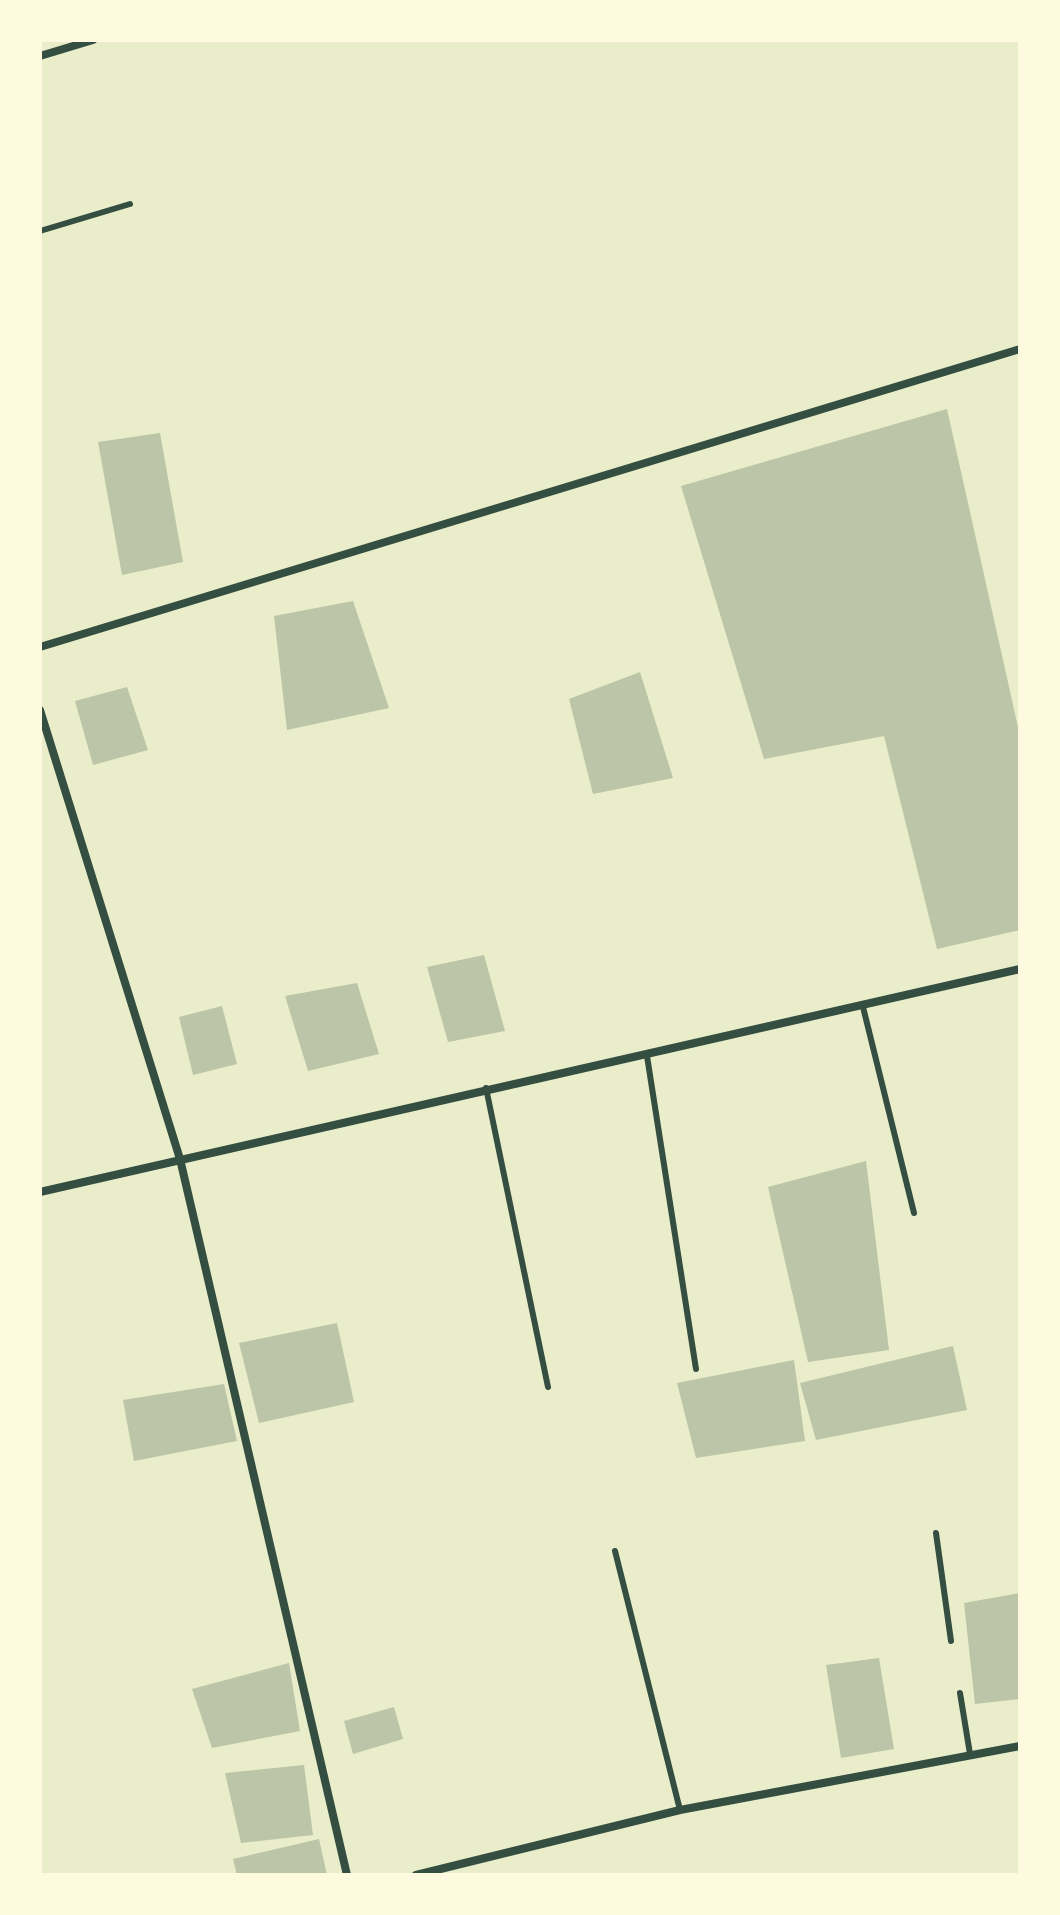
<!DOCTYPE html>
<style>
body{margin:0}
#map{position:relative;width:1060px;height:1915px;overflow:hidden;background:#e9edc9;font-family:"Zilla Slab",serif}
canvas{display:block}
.frame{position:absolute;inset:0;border:42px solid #fefae0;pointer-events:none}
</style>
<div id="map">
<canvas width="1060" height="1915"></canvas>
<div class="frame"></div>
</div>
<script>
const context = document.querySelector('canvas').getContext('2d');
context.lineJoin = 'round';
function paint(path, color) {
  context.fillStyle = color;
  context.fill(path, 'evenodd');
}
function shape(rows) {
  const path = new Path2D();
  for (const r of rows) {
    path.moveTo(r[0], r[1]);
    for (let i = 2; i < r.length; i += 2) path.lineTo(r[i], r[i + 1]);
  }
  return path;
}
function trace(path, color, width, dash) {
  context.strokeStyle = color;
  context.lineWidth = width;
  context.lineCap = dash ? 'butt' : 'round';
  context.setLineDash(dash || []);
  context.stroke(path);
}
const building = shape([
 [947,409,1020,736,1020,930,937,949,884,736,764,759,681,486],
 [160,433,183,562,122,575,98,442],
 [353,601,389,708,287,730,274,616],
 [640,672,673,778,593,794,569,699],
 [127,687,148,750,93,765,75,701],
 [484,955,505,1031,448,1042,427,967],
 [357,983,379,1054,308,1071,285,996],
 [222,1006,237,1064,193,1075,179,1017],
 [866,1161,889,1350,808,1362,768,1187],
 [337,1323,354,1402,259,1423,239,1343],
 [953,1346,967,1410,816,1440,800,1383],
 [794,1360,805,1441,696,1458,677,1383],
 [224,1384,237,1441,134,1461,123,1400],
 [1020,1593,1020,1699,975,1704,964,1603],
 [879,1658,894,1749,841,1758,826,1665],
 [289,1663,300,1731,212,1748,192,1689],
 [394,1707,403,1739,353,1754,344,1721],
 [304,1765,313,1835,241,1843,225,1773],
 [319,1839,327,1875,237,1875,233,1859]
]);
const service = shape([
 [40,231,130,204],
 [863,1007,914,1213],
 [647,1056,696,1369],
 [486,1088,548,1387],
 [936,1533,951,1641],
 [615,1551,680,1810],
 [960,1693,970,1754]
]);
const minor = shape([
 [40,56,93,40],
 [40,647,1020,349],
 [40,710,180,1159,347,1875],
 [40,1192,1020,969],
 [416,1875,680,1810,1020,1746]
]);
paint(building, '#bcc5a7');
trace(service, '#344e41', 6);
trace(minor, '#344e41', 8);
</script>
